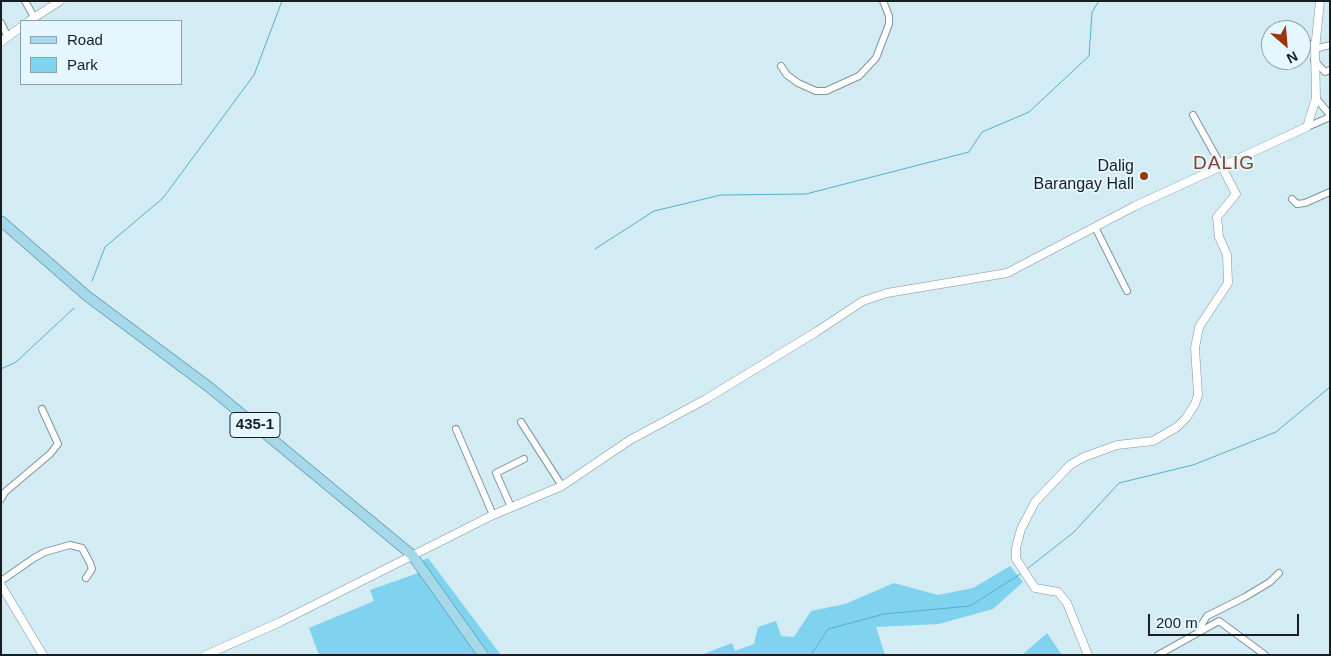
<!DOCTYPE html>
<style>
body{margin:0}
#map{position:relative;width:1331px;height:656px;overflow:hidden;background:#d3ebf3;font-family:Helvetica,sans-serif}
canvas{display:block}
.frame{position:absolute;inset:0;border:2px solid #161e21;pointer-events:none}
.legend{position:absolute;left:20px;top:20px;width:162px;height:65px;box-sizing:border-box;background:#e4f7fe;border:1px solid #92a0a6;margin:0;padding:6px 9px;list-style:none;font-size:15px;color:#161e21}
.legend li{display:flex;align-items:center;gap:10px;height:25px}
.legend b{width:25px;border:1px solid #92a0a6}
.north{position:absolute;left:1261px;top:20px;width:50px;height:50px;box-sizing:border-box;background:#e4f7fe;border:1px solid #92a0a6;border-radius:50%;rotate:153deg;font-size:14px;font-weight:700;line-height:20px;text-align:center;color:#161e21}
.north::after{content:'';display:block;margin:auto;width:18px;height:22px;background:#9c3510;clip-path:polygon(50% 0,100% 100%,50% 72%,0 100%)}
.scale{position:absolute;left:1148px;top:614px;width:151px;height:22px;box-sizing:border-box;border:2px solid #161e21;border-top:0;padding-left:6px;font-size:15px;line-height:18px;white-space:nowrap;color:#161e21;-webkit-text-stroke:4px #e4f7fe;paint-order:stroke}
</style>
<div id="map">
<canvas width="1331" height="656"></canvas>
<div class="frame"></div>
<ul class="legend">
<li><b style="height:6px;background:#a5d8e9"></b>Road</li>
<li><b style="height:14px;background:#80d3ef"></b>Park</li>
</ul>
<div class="north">N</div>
<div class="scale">200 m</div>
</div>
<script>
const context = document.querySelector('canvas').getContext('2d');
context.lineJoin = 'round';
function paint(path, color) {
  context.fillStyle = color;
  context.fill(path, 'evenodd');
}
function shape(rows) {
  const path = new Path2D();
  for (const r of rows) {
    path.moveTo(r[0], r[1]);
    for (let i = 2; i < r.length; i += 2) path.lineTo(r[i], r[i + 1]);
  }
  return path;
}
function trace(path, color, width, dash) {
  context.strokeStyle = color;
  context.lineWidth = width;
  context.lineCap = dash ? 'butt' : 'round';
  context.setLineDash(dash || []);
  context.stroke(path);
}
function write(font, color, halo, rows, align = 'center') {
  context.font = font + ' Helvetica,sans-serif';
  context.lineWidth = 4;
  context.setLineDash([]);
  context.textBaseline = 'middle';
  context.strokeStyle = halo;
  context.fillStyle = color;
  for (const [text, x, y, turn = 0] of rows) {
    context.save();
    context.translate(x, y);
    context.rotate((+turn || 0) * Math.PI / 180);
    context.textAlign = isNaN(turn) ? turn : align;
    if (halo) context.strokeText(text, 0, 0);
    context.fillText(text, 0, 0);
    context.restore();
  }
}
const green = shape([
 [428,558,501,655,319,655,309,628,374,601,370,590,418,573,415,564],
 [1010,566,1023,582,993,609,939,624,876,627,885,655,701,655,732,643,735,651,754,644,758,627,776,621,781,636,794,637,811,611,845,604,894,583,938,595,973,588],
 [1047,633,1062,655,1022,655]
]);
const stream = shape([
 [595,249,654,211,721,195,806,194,969,152,982,132,1029,112,1089,56,1092,12,1099,1],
 [92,281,105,247,163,198,254,75,282,1],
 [1,369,16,362,74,308],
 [1027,569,1074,532,1119,483,1193,465,1276,432,1330,387],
 [811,655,828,629,884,614,970,606,1022,573]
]);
const minor = shape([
 [25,1,34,17],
 [1,23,8,37],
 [1301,46,1315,44],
 [1315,49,1330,45],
 [1314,60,1325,72,1330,70],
 [781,66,787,75,798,83,816,91,826,91,859,76,876,58,889,24,889,16,883,1],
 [1316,98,1330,115],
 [1193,115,1222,167],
 [1307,127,1330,117],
 [1292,199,1297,204,1305,203,1330,192],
 [1095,227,1127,291],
 [521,422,562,486],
 [456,429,493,515],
 [1,499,5,492,50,454,58,444,42,409],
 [511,507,496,473,524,459],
 [1,581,34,558,45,552,70,545,82,548,90,563,92,569,86,578],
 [1202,629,1202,624,1207,616,1245,597,1270,582,1279,573],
 [1158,655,1219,621,1265,655]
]);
const tertiary = shape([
 [29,21,60,1],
 [1,42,21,27],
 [1,585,43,655],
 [206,655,280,622,493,515,562,486,630,440,706,399,816,332,863,301,887,293,1007,273,1135,206,1307,127,1316,98,1315,49,1320,1],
 [1088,655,1067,603,1058,592,1035,588,1016,559,1016,548,1021,529,1035,502,1070,465,1084,457,1117,445,1153,441,1177,427,1186,418,1195,404,1198,395,1195,348,1199,327,1228,283,1227,255,1219,237,1217,217,1236,194,1222,167]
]);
const primary = shape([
 [1,221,87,296,209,387,412,555,483,655]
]);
const markers = [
 [1144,176,5,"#9c3510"]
];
const shields = [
 [255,425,50]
];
const shieldNames = [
 ["435-1",255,425]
];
const poiNames = [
 ["Dalig",1134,167],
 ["Barangay Hall",1134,185]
];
const quarterNames = [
 ["DALIG",1224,164]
];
paint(green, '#80d3ef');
trace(stream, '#54afcc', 1);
trace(minor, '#7f959d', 8);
trace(tertiary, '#7f959d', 9);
trace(primary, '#4c8699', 11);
trace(minor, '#fff', 6);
trace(tertiary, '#fff', 8);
trace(primary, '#a5d8e9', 10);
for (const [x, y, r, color] of markers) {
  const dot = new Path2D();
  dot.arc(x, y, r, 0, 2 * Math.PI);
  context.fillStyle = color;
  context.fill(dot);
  trace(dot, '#e4f7fe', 2);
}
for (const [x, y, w] of shields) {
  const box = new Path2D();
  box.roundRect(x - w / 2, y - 12.5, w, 25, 4);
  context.fillStyle = '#e4f7fe';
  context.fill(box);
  trace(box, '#161e21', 1);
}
write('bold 15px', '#161e21', null, shieldNames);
write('16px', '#161e21', '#e4f7fe', poiNames, 'right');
context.letterSpacing = '1px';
write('19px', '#85402b', '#e4f7fe', quarterNames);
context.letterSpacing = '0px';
</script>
